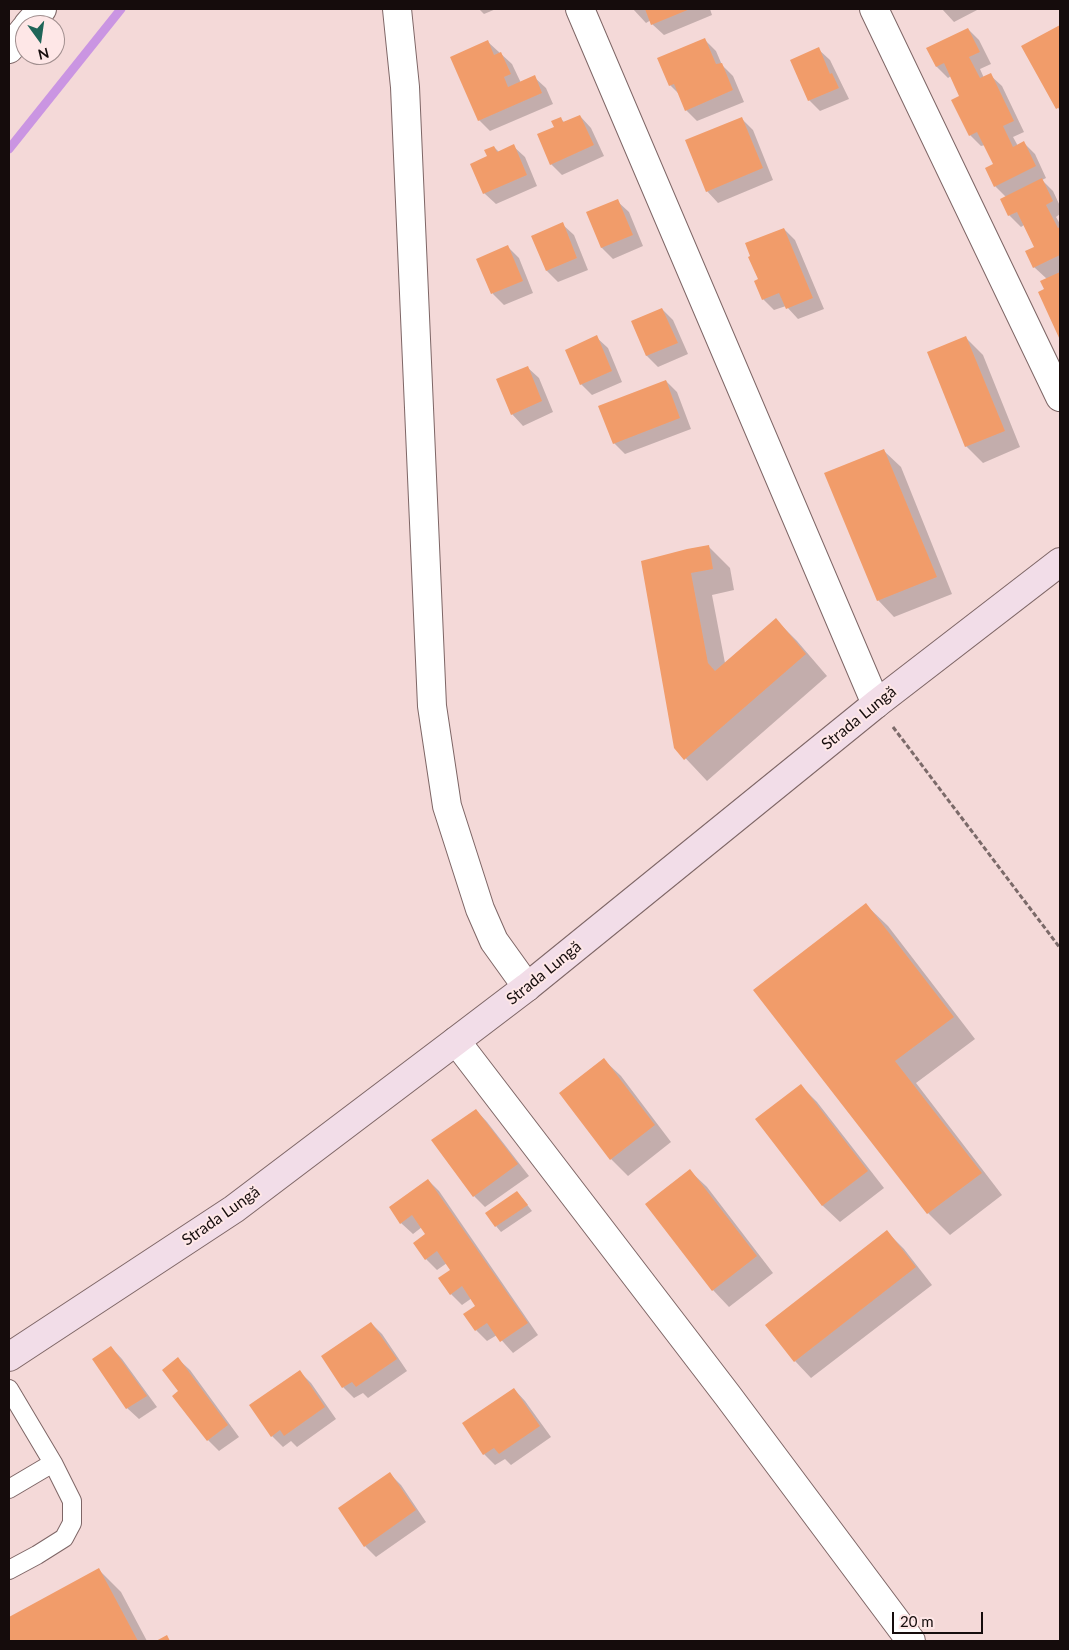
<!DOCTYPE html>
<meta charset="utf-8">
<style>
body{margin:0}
#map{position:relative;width:1069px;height:1650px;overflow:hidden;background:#f4d9d8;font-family:Lato,sans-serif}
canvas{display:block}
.frame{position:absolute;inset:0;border:10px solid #150c0c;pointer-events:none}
.north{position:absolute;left:15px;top:15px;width:50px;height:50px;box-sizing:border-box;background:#fee7e7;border:1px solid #a18f8f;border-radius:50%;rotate:166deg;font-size:14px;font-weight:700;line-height:20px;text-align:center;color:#150c0c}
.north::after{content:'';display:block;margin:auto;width:18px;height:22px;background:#1f6558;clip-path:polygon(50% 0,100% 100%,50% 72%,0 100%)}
.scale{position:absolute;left:892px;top:1612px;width:91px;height:22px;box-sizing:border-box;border:2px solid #150c0c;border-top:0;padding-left:6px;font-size:15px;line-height:18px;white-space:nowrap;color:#150c0c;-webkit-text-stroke:4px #fee7e7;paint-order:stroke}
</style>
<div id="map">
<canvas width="1069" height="1650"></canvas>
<div class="frame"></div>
<div class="north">N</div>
<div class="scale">20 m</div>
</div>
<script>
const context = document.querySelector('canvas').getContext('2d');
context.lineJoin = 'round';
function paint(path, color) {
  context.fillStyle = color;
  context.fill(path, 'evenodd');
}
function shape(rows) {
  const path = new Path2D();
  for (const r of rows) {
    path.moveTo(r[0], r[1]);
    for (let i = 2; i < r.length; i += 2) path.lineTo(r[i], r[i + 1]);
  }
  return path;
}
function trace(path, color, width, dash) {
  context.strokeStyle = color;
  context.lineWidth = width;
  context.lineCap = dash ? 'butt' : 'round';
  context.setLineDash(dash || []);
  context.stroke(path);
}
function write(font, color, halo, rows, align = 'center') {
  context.font = font + ' Lato,sans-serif';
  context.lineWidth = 4;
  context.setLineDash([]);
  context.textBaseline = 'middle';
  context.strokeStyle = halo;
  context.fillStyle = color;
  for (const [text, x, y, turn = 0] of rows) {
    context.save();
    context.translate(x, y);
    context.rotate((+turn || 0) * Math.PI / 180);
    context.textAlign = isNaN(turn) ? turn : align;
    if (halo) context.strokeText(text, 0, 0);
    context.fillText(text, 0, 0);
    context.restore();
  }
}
const shadow = shape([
 [479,9,496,9,484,14],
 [633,9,710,9,712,15,664,35,652,24,651,20,646,23],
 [942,9,979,9,954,22],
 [1060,27,1060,111,1023,47],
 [968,29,979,40,991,64,980,69,984,78,990,75,1002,86,1024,132,1013,137,1018,146,1024,143,1035,154,1046,178,1042,180,1053,191,1060,206,1060,214,1056,217,1060,224,1060,337,1039,293,1045,290,1047,279,1034,267,1035,247,1024,225,1021,227,1009,215,1007,198,995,186,994,164,985,145,981,146,970,135,961,97,951,76,948,78,937,67,928,49],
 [705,40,716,51,722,65,733,76,744,102,697,121,686,110,680,95,670,85],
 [488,42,512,64,521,83,534,77,546,88,553,104,490,131,479,120],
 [818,49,830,60,849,99,820,111,809,100],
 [580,116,591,128,604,156,562,175,551,164,555,127,560,118,565,123],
 [742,119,753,130,773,180,718,203,707,191],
 [513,146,525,157,537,186,496,204,484,193,488,157,494,147,499,152],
 [617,201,629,212,643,246,613,259,602,248,588,213],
 [562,224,574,235,588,270,558,282,547,271,532,236],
 [784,229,795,240,824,309,798,319,786,306,774,310,763,299,760,280],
 [508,247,519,258,533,293,504,305,493,294,478,259],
 [662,309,673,320,688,354,658,367,647,356,632,321],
 [596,337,608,348,622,382,592,395,581,384],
 [966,338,983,355,1020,447,983,463,966,446],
 [527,367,539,378,553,412,523,426,512,414],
 [666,381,677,392,691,429,625,454,614,443],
 [884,451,901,467,952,594,894,617,878,600],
 [709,547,730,568,734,590,712,595,725,663,776,620,797,641,827,676,707,781,676,748,642,562],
 [866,905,888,926,975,1039,916,1083,1002,1195,950,1235,928,1213,754,990],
 [604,1060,621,1076,671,1142,628,1176,611,1159],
 [801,1086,817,1102,884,1188,840,1222,823,1206,757,1120],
 [476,1110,487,1122,529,1176,485,1207,474,1196,433,1141],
 [690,1171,707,1187,773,1273,729,1307,713,1290],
 [428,1180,439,1191,538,1335,513,1353,497,1335,487,1341,476,1330,477,1306,472,1298,462,1305,451,1294,452,1270,447,1263,437,1270,426,1259,427,1234,422,1227,413,1234,401,1223,390,1207],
 [522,1198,532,1211,501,1232,496,1226],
 [887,1232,904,1249,932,1285,811,1378,795,1361],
 [371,1323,382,1334,407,1371,368,1398,363,1393,354,1398,343,1387],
 [111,1347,122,1359,157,1407,139,1419,127,1408,94,1359],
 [178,1359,190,1370,239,1437,219,1451,208,1440,180,1391],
 [300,1372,311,1383,336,1419,297,1447,291,1441,283,1447,272,1436],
 [514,1389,525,1401,551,1437,511,1465,505,1459,495,1465,484,1454],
 [390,1474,401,1485,426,1522,376,1557,365,1546],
 [99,1570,121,1592,147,1641,9,1641,9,1618]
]);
const stream = shape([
 [9,149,121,9]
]);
const building = shape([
 [645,9,690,9,651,25],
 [1060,25,1060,107,1056,109,1021,46],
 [968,28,980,52,969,57,980,78,991,73,1014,121,1003,126,1013,147,1024,141,1036,166,994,187,985,168,993,164,977,132,969,136,951,100,959,96,944,63,936,67,926,48],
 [705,38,716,64,722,63,733,90,685,111,674,84,669,86,657,58],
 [488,40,494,55,501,52,511,74,504,77,508,87,535,75,542,93,478,121,450,57],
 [819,47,830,74,832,73,839,88,808,101,790,60],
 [580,115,594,145,550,165,537,134,554,127,551,121,561,117,563,122],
 [742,117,763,168,706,192,685,140],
 [514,144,527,175,483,194,470,164,487,156,484,150,494,146,497,152],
 [1042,178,1053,201,1046,205,1058,228,1060,227,1060,255,1033,268,1025,251,1034,247,1017,212,1008,216,1000,199],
 [618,199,633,235,601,248,586,212],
 [563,222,577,258,546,271,531,236],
 [784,228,813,298,786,309,779,293,762,300,754,281,758,279,748,257,750,256,745,243],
 [508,245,523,281,491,294,476,259],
 [1060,272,1060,340,1038,292,1044,289,1040,281],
 [662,308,678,343,646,356,631,321],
 [597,335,612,371,580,385,565,350],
 [966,336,1005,431,965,447,927,352],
 [528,366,542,401,511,415,496,379],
 [666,380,680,418,613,444,598,406],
 [884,449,937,577,877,601,824,473],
 [709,545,713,569,691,573,708,663,715,671,776,618,806,654,684,760,674,748,641,561,687,549],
 [866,903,954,1017,895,1061,982,1173,927,1214,753,990],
 [604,1058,655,1125,610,1160,559,1093],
 [801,1084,868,1171,822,1206,755,1119],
 [476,1109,518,1164,473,1197,431,1140],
 [690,1169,757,1256,712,1291,645,1204],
 [428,1179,528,1323,500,1342,487,1323,475,1331,463,1314,475,1306,462,1286,450,1295,438,1278,450,1270,437,1251,425,1260,413,1243,425,1234,412,1215,400,1224,389,1207],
 [517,1191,528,1205,495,1227,485,1213],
 [887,1230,916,1267,794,1362,765,1325],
 [371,1322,397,1359,356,1387,352,1382,342,1388,321,1356],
 [111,1346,147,1396,126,1409,92,1359],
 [178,1357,228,1425,207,1441,172,1396,178,1391,162,1370],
 [300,1370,325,1407,284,1436,280,1430,271,1437,249,1405],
 [514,1388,540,1426,499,1454,494,1448,483,1455,462,1423],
 [390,1472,416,1510,364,1547,338,1508],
 [99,1568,138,1641,9,1641,9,1617],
 [167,1635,170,1641,156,1641]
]);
const path = shape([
 [893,727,1060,948]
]);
const service = shape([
 [9,1389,53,1463],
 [9,1489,53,1463,72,1501,72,1523,64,1538,37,1555,9,1570]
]);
const minor = shape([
 [397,9,405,87,432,706,447,806,480,909,494,941,527,987],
 [580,9,876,704],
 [874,9,1060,397],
 [28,25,42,9],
 [9,49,25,29],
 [456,1041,728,1396,911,1641]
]);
const secondary = shape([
 [9,1357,234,1209,456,1041,527,987,876,704,1060,562]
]);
const streetNames = [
 ["Strada Lungă",859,718,-39],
 ["Strada Lungă",544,973,-39],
 ["Strada Lungă",221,1216,-35]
];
paint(shadow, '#0003');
trace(stream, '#ca95e2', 9);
paint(building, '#f19c6a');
trace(service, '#7e6666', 20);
trace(minor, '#7e6666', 30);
trace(secondary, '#7e6666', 30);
trace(path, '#7b6a69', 3, [5, 2.5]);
trace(service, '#fff', 18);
trace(minor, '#fff', 28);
trace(secondary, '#f2dde8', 28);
write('16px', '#150c0c', '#fee7e7', streetNames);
</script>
